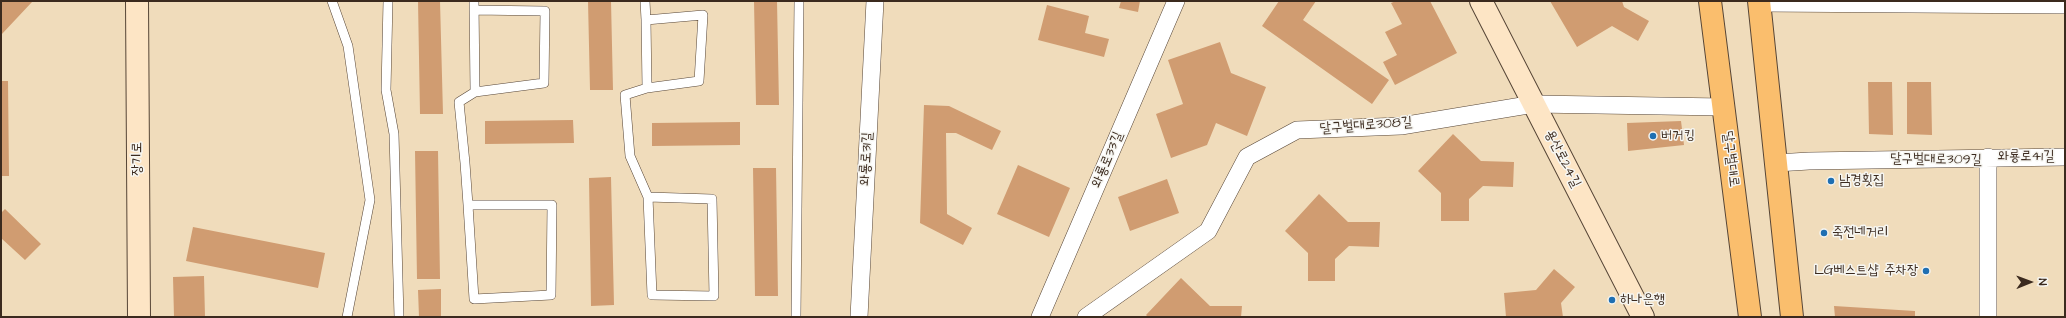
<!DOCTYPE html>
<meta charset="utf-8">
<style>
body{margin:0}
#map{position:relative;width:2066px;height:318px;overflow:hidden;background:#f0dcbb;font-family:"Architects Daughter",sans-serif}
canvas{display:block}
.frame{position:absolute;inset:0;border:2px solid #3b2a1e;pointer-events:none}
.north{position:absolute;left:2010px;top:262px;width:40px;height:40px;-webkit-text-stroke:3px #f6f6f2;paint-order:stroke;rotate:89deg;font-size:11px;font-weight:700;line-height:16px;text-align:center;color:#3b2a1e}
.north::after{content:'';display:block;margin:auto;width:14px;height:18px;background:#3b2a1e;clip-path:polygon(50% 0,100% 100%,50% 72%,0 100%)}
</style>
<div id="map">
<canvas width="2066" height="318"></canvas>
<div class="frame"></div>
<div class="north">N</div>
</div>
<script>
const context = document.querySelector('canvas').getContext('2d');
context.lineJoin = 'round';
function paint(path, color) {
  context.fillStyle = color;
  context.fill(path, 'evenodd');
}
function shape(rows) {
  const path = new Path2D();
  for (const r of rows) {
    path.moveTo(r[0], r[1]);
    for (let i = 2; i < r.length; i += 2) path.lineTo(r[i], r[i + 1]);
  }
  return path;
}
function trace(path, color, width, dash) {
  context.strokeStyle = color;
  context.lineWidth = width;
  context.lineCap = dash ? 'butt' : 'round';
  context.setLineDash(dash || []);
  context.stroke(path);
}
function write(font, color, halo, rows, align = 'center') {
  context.font = font + ' "Architects Daughter","Poor Story",sans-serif';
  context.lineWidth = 3;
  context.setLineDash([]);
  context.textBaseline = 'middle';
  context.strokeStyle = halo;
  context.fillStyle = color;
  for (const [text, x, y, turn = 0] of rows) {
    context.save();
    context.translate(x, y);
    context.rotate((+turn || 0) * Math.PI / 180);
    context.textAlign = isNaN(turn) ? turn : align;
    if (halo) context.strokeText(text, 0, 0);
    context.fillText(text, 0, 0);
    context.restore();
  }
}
const building = shape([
 [1,1,32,2,1,35],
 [418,1,440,1,443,114,420,114],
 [588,1,611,1,613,90,590,90],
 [754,1,777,1,779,105,756,105],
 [1121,1,1140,1,1138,12,1119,8],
 [1279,1,1316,1,1303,20,1389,80,1372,104,1262,26],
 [1396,1,1430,1,1457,53,1395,85,1383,62,1397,55,1385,32,1402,24,1391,3],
 [1550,1,1622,1,1624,7,1649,21,1638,41,1612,26,1577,47],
 [1047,5,1089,16,1085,33,1109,39,1104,57,1038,40],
 [1220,42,1231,73,1266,87,1247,136,1216,123,1207,145,1171,158,1156,114,1183,104,1168,60],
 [1,81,8,81,9,176,1,176],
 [1868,82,1892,82,1893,135,1869,134],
 [1907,82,1931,82,1932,135,1907,134],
 [924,105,949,106,1001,131,992,150,956,133,946,133,947,214,972,228,963,245,920,223],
 [573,120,574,143,485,144,485,121],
 [1681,121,1684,145,1628,151,1627,123],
 [740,122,740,145,652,146,652,123],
 [1453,134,1481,161,1514,162,1513,187,1483,186,1469,199,1469,221,1441,221,1441,193,1418,171],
 [415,151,438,151,440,279,417,279],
 [1018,165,1070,188,1049,237,997,214],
 [753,168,776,168,778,296,755,296],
 [611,177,614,305,591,306,589,178],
 [1167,179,1179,213,1130,231,1118,197],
 [1319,194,1348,222,1380,222,1379,247,1349,246,1335,259,1335,281,1308,281,1308,253,1285,231],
 [5,209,41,244,25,260,1,238,1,213],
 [193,227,325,253,318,288,186,261],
 [1554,269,1575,287,1561,303,1563,317,1506,317,1504,293,1536,290],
 [204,276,205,317,174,317,173,277],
 [1181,278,1210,306,1242,306,1241,317,1148,317,1146,315],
 [441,289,441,317,419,317,418,290],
 [1834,306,1915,311,1915,317,1835,317]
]);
const lane = shape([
 [332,1,348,46,370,200,347,317],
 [388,1,386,90,394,134,399,317],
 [645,1,646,20,647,88,699,81,703,15,646,20],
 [474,10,545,11,544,83,475,92],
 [647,88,625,95,630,156,648,197,652,295,714,296,712,199,648,197],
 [468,205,552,205,551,295,474,299,468,205,465,163,459,102,475,92,474,1],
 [796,317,799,1]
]);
const street = shape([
 [1759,3,2065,5],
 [1776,163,1809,161,2065,157],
 [859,317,875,1],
 [1040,317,1176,1],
 [1086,317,1208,231,1247,157,1297,130,1401,126,1534,104,1723,107],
 [1988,317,1988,157]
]);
const secondary = shape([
 [137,1,139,317],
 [1481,1,1643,317]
]);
const primary = shape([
 [1710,1,1750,317],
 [1759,1,1792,317]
]);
const markers = [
 [1653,136,4,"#1f6fb2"],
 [1831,181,4,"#1f6fb2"],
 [1824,233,4,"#1f6fb2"],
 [1926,271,4,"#1f6fb2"],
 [1612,300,4,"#1f6fb2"]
];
const streetNames = [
 ["달구벌대로308길",1366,126,-4],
 ["와룡로41길",2026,157],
 ["장기로",138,159,-90],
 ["와룡로31길",867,159,-87],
 ["용산로24길",1562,159,63],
 ["달구벌대로",1730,159,83],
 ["와룡로33길",1108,160,-67],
 ["달구벌대로309길",1936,160,1]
];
const poiNames = [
 ["버거킹",1661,136],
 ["남경횟집",1839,181],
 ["죽전네거리",1832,233],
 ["LG베스트샵 주차장",1918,271,"right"],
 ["하나은행",1620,300]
];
paint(building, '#d09c71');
trace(lane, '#564536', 10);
trace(street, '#564536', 18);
trace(secondary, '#564536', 24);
trace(primary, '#564536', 24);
trace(lane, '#fff', 9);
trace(street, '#fff', 17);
trace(secondary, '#fde5c5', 22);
trace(primary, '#fabe6d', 22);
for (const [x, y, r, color] of markers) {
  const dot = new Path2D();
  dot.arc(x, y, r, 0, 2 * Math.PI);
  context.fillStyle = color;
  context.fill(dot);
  trace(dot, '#f6f6f2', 1.5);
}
write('14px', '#3b2a1e', '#f6f6f2', streetNames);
write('14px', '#3b2a1e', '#f6f6f2', poiNames, 'left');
</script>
